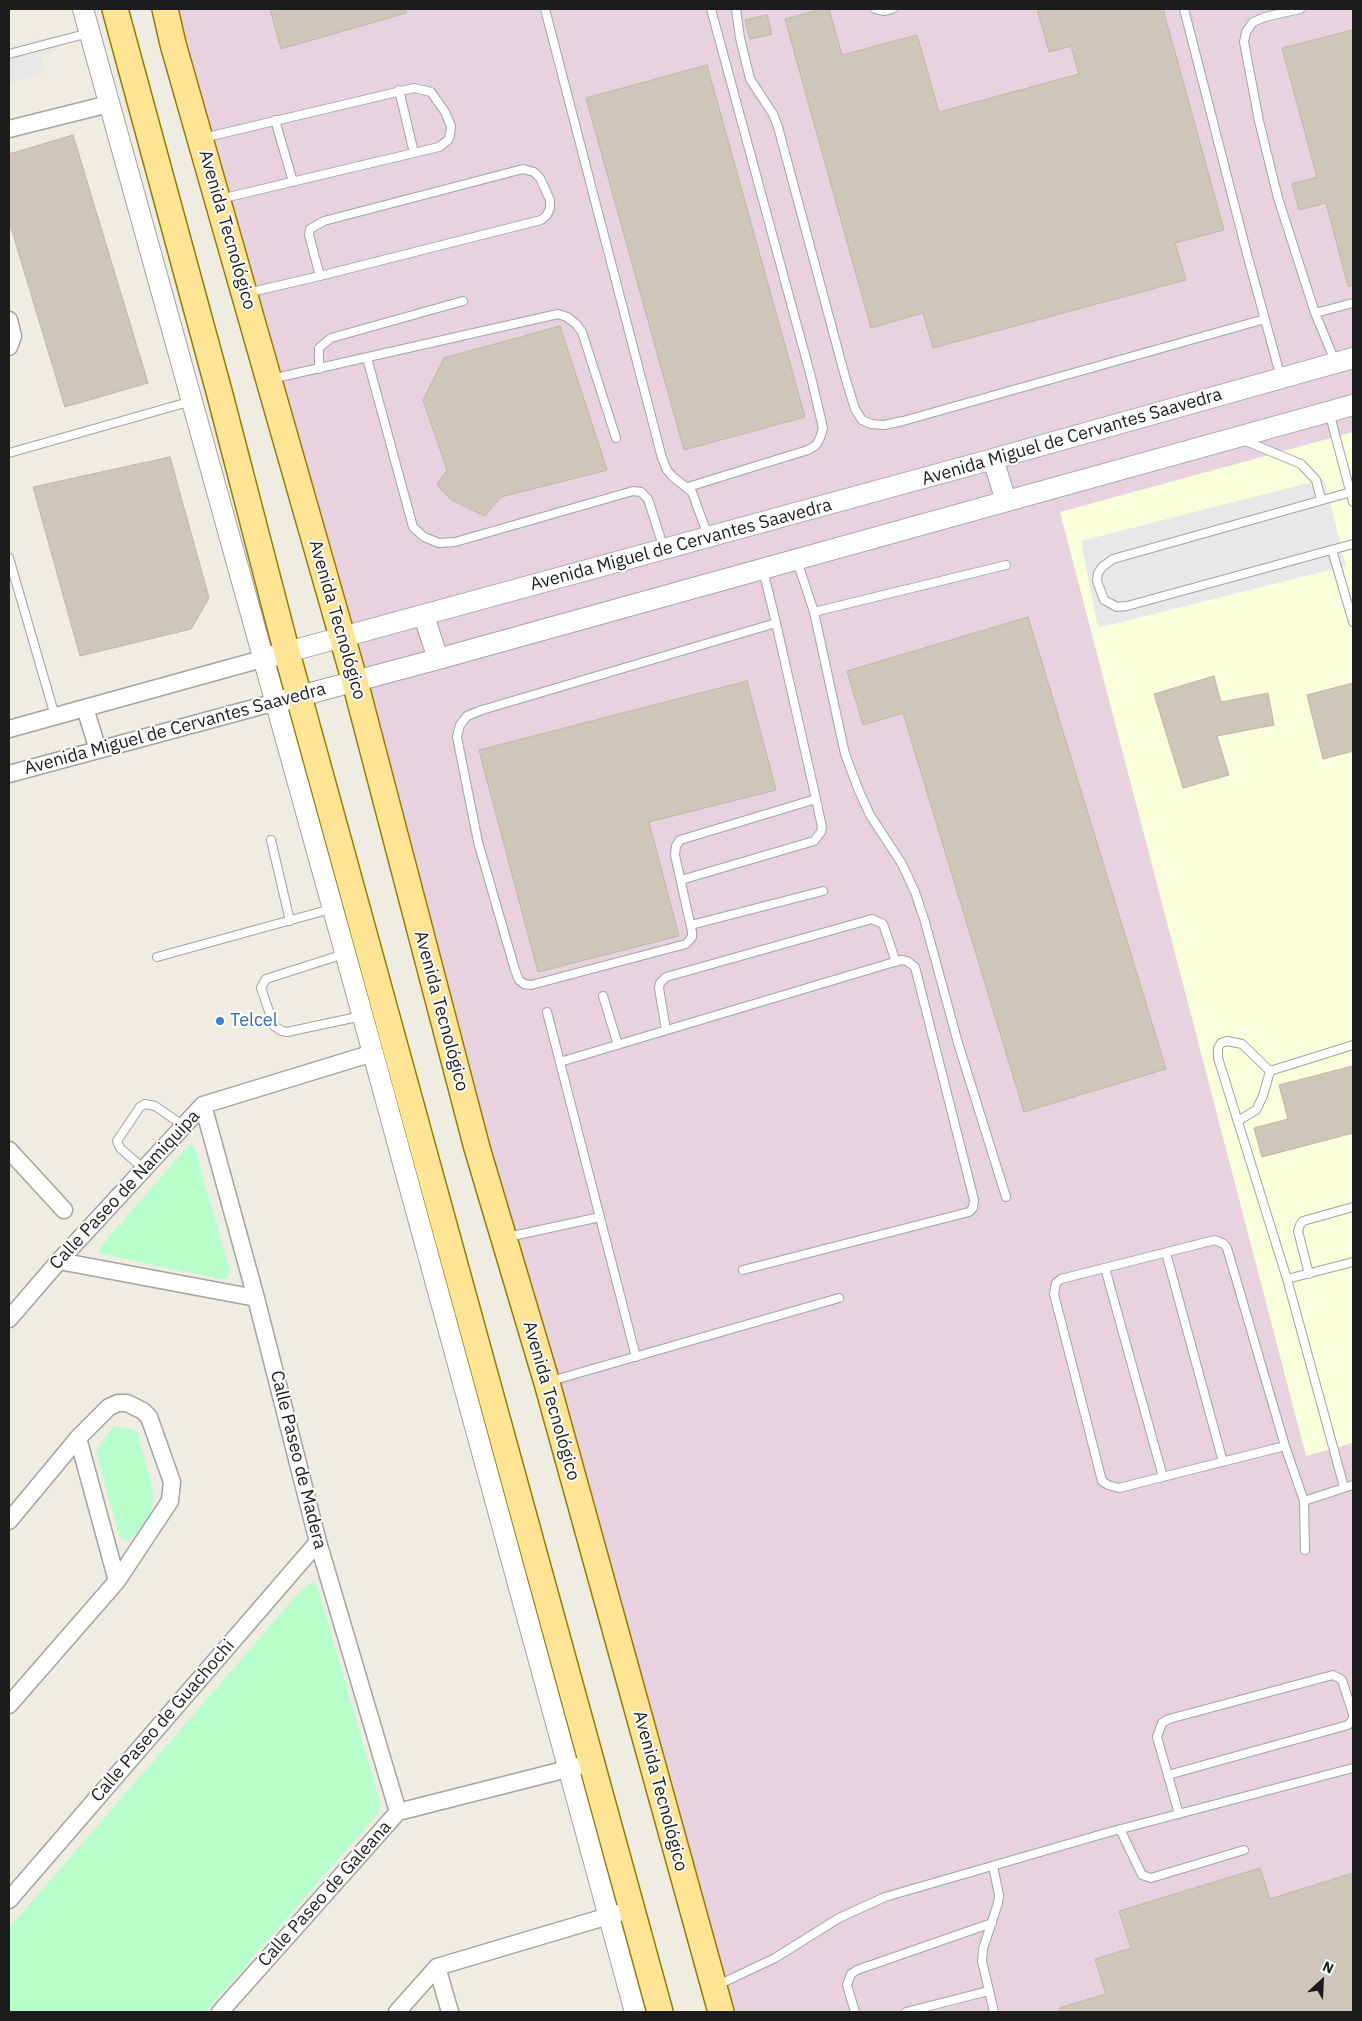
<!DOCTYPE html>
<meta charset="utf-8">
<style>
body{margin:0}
#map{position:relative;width:1362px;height:2021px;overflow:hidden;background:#efece1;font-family:"IBM Plex Sans",sans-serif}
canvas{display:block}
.frame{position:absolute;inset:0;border:10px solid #1c1c1c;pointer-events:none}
.north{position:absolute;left:1297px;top:1956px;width:50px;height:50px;-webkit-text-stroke:4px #fff;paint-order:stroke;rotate:25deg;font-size:14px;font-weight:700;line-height:20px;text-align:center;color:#1c1c1c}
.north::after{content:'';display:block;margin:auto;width:18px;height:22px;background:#1c1c1c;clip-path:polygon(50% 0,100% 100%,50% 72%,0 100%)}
</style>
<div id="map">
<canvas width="1362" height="2021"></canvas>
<div class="frame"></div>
<div class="north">N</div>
</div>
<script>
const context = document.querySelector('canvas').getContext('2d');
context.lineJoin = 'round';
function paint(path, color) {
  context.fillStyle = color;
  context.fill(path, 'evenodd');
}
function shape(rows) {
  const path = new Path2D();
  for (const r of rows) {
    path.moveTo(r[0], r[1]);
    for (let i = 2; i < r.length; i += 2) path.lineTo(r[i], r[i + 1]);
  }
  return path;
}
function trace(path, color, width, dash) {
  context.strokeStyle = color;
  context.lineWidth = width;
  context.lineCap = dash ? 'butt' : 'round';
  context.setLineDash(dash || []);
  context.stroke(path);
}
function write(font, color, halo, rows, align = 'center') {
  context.font = font + ' "IBM Plex Sans",sans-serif';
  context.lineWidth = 4;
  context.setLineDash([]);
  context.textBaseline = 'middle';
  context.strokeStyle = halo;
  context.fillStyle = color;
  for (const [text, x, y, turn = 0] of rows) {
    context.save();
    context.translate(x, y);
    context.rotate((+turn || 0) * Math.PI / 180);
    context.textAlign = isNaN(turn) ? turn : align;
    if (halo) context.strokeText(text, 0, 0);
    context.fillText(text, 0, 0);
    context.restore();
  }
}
const industrial = shape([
 [172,9,1353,9,1353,2012,730,2012]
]);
const education = shape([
 [1353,432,1353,1443,1306,1456,1060,512]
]);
const park = shape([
 [189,1145,194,1146,230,1271,227,1279,214,1278,98,1253,101,1246],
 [114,1426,137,1431,154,1494,151,1512,135,1535,128,1541,119,1536,96,1451],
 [314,1582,319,1592,381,1805,376,1816,205,2012,9,2012,9,1928,303,1588]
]);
const parking = shape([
 [55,35,58,49,42,55,44,74,9,83,9,46],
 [1324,479,1346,566,1098,628,1081,541]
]);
const building = shape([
 [270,9,406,9,406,13,281,49,270,9],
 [822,9,829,9,842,55,917,35,939,112,1079,74,1071,46,1049,52,1037,9,1163,9,1224,230,1175,243,1186,280,933,348,923,313,871,328,785,19,822,9],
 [767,15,772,34,750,39,745,20,767,15],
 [1353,30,1353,286,1348,286,1326,203,1299,210,1292,184,1317,177,1282,48,1353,30],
 [707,65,805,417,684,450,586,98,707,65],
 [73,135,148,383,65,407,9,221,9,154,73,135],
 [560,326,607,470,501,497,485,516,451,500,437,484,447,470,423,400,444,358,560,326],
 [170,457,209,598,191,629,80,656,33,487,170,457],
 [1028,617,1166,1069,1024,1112,903,713,863,725,847,671,1028,617],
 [1214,676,1221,702,1268,693,1274,725,1217,736,1229,775,1183,788,1154,694,1214,676],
 [747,681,776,790,649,822,679,936,538,972,479,750,747,681],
 [1353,683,1353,751,1323,759,1307,695,1353,683],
 [1353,1066,1353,1133,1262,1157,1254,1128,1288,1119,1279,1085,1353,1066],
 [1260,1868,1270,1899,1353,1873,1353,2012,1059,2012,1059,2008,1106,1994,1095,1959,1131,1948,1119,1911,1260,1868]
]);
const service = shape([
 [545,9,662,458,667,470,673,477,692,492,708,536],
 [736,9,740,38,750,79,773,114,778,127,846,380,855,409,862,420,871,424,884,425,903,421,1265,319],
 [875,9,885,11,892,9],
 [1184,9,1247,254,1281,378],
 [1300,9,1265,17,1253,22,1246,32,1244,42,1259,121,1278,198,1315,313,1335,361],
 [9,54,89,33],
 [399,90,414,153],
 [275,120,293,182],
 [203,138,414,88,431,92,445,112,451,126,450,135,448,140,439,147,220,199],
 [247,293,320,276,541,220,547,215,550,208,550,200,540,178,534,172,523,169,324,221,310,229,309,235,320,276],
 [1315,313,1353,303],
 [367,358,413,527,424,537,439,543,455,542,633,491,641,492,648,499,664,549],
 [319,369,319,348,331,338,463,301],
 [271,379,558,314,567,317,576,324,582,332,616,438],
 [1329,412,1353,502],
 [1243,440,1301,464,1316,480,1321,499],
 [9,453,192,401],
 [688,487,808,450,816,445,820,438,823,428,811,377,711,9],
 [1351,492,1113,559,1102,567,1098,573,1097,581,1104,600,1117,607,1127,606,1353,544],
 [1332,550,1353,622],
 [9,558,55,716],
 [797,561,814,612,1006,565],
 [763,570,776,623,816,799,680,840,676,846,675,855,692,932,692,937,686,944,531,985,524,984,519,980,515,970,478,842,457,737,460,725,467,716,482,710,776,623],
 [814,612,845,754,859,791,870,815,902,864,915,892,925,922,958,1043,1006,1197],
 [271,840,290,921],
 [681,880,814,841,821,832,822,827,816,799],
 [691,925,823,891],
 [344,954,266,979,261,988,274,1026,282,1031,287,1032,362,1016],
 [157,957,331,909],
 [603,996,618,1045],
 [547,1012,636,1357],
 [666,1030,659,988,660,983,666,977,872,919,883,924,896,962],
 [560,1062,901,960,907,961,915,967,974,1200,973,1208,969,1212,743,1270],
 [1270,1071,1242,1044,1227,1041,1221,1043,1218,1048,1218,1058,1287,1279,1344,1487],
 [1270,1071,1353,1045],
 [1238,1121,1256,1110,1263,1096,1270,1071],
 [144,1169,120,1148,117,1141,140,1107,145,1104,155,1106,184,1126],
 [508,1237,600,1217],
 [1166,1253,1223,1462],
 [1105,1268,1163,1477],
 [1309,1274,1298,1231,1300,1225,1303,1221,1353,1207],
 [1287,1279,1353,1262],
 [551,1381,839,1298],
 [1285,1446,1119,1488,1108,1485,1102,1481,1054,1294,1056,1283,1061,1279,1215,1240,1224,1244,1227,1248,1285,1446,1304,1501],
 [1305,1550,1304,1501,1353,1485],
 [1168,1775,1348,1725,1353,1719,1353,1714,1342,1680,1333,1675,1169,1719,1162,1723,1157,1737,1179,1814],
 [1120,1829,1142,1875,1151,1878,1244,1850],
 [993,1866,999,1895,998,1903,983,1949,982,1961,994,2012],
 [718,1985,775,1958,839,1918,885,1897,1106,1833,1353,1768],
 [855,2012,847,1985,851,1974,857,1970,992,1923],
 [906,2012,988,1991]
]);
const minor = shape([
 [9,129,109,104],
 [9,320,13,336,9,347],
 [85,708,98,750],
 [9,729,262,659],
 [9,774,276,702],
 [203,1105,256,1298,318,1542,398,1812],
 [9,1150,64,1210],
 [59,1261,256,1298],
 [9,1319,59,1261,203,1105,373,1053],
 [78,1438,117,1581],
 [9,1521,78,1438,109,1407,118,1403,127,1403,143,1411,149,1417,172,1482,170,1501,117,1581,9,1705],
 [9,1900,318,1542],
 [437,1967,450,2012],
 [220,2012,398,1812,591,1763],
 [397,2012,437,1967,632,1909]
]);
const tertiary = shape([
 [83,9,373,1053,635,2012],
 [993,459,1006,501],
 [424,616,438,659],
 [273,656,993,459,1353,358],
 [285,700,438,659,1353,405]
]);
const primary = shape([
 [115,9,220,395,287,653,660,2012],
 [165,9,173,44,355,682,477,1148,547,1383,721,2012]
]);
const markers = [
 [220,1021,5,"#3f7fe0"]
];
const streetNames = [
 ["Avenida Tecnológico",227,230,74],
 ["Avenida Miguel de Cervantes Saavedra",1072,437,-16],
 ["Avenida Miguel de Cervantes Saavedra",681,545,-15],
 ["Avenida Tecnológico",337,620,74],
 ["Avenida Miguel de Cervantes Saavedra",175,729,-15],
 ["Avenida Tecnológico",441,1011,75],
 ["Calle Paseo de Namiquipa",125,1190,-47],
 ["Avenida Tecnológico",551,1401,74],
 ["Calle Paseo de Madera",298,1460,76],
 ["Calle Paseo de Guachochi",163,1721,-49],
 ["Avenida Tecnológico",660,1791,75],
 ["Calle Paseo de Galeana",325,1894,-48]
];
const shopNames = [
 ["Telcel",230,1021]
];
paint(industrial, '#e8d2e0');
paint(education, '#f8ffd9');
paint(park, '#b8feca');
paint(parking, '#e8e8e8');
paint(building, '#cfc6ba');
trace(building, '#c1b5a2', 1);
trace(service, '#a3a3a3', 10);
trace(minor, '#a3a3a3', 19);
trace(tertiary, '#a3a3a3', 22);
trace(primary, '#947d00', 28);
trace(service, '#fff', 8);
trace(minor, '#fff', 16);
trace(tertiary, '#fff', 20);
trace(primary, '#ffe495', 25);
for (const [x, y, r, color] of markers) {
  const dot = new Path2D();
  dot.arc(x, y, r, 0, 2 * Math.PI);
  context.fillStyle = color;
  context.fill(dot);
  trace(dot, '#fff', 2);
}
write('18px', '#1c1c1c', '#fff', streetNames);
write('18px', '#366cbe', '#fff', shopNames, 'left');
</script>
